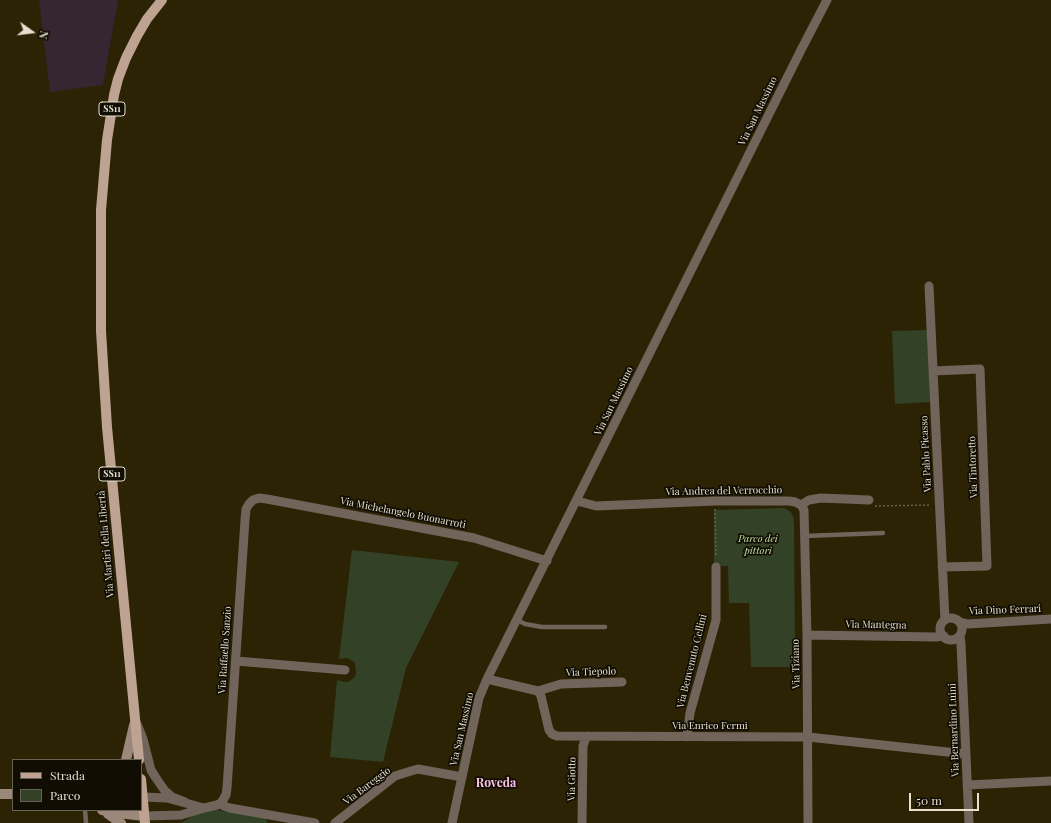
<!DOCTYPE html>
<meta charset="utf-8">
<style>
body{margin:0}
#map{position:relative;width:1051px;height:823px;overflow:hidden;background:#2c2305;font-family:"Playfair Display",serif}
canvas{display:block}
.legend{position:absolute;left:12px;top:759px;width:130px;height:52px;box-sizing:border-box;background:#110d03;border:1px solid #666155;margin:0;padding:5px 7px;list-style:none;font-size:12px;color:#e6e0cf}
.legend li{display:flex;align-items:center;gap:8px;height:20px}
.legend b{width:20px;border:1px solid #666155}
.north{position:absolute;left:12px;top:12px;width:40px;height:40px;-webkit-text-stroke:3px #110d03;paint-order:stroke;rotate:104deg;font-size:11px;font-weight:700;line-height:16px;text-align:center;color:#e6e0cf}
.north::after{content:'';display:block;margin:auto;width:14px;height:18px;background:#e6e0cf;clip-path:polygon(50% 0,100% 100%,50% 72%,0 100%)}
.scale{position:absolute;left:909px;top:793px;width:70px;height:18px;box-sizing:border-box;border:2px solid #e6e0cf;border-top:0;padding-left:5px;font-size:12px;line-height:14px;white-space:nowrap;color:#e6e0cf;-webkit-text-stroke:3px #110d03;paint-order:stroke}
</style>
<div id="map">
<canvas width="1051" height="823"></canvas>
<ul class="legend">
<li><b style="height:5px;background:#bea392"></b>Strada</li>
<li><b style="height:11px;background:#334227"></b>Parco</li>
</ul>
<div class="north">N</div>
<div class="scale">50 m</div>
</div>
<script>
const context = document.querySelector('canvas').getContext('2d');
context.lineJoin = 'round';
function paint(path, color) {
  context.fillStyle = color;
  context.fill(path, 'evenodd');
}
function shape(rows) {
  const path = new Path2D();
  for (const r of rows) {
    if (r.length === 3) {
      path.moveTo(r[0] + r[2], r[1]);
      path.arc(r[0], r[1], r[2], 0, 2 * Math.PI);
      continue;
    }
    path.moveTo(r[0], r[1]);
    for (let i = 2; i < r.length; i += 2) path.lineTo(r[i], r[i + 1]);
  }
  return path;
}
function trace(path, color, width, dash) {
  context.strokeStyle = color;
  context.lineWidth = width;
  context.lineCap = dash ? 'butt' : 'round';
  context.setLineDash(dash || []);
  context.stroke(path);
}
function write(font, color, halo, rows, align = 'center') {
  context.font = font + ' "Playfair Display",serif';
  context.lineWidth = 3.5;
  context.setLineDash([]);
  context.textBaseline = 'middle';
  context.strokeStyle = halo;
  context.fillStyle = color;
  for (const [text, x, y, turn = 0] of rows) {
    context.save();
    context.translate(x, y);
    context.rotate((+turn || 0) * Math.PI / 180);
    context.textAlign = isNaN(turn) ? turn : align;
    if (halo) context.strokeText(text, 0, 0);
    context.fillText(text, 0, 0);
    context.restore();
  }
}
const commercial = shape([
 [39,0,118,0,103,85,50,92]
]);
const green = shape([
 [927,330,930,402,895,404,892,331],
 [784,508,791,512,794,519,795,667,751,667,749,603,729,603,728,566,714,566,714,510],
 [352,550,459,562,406,668,383,762,330,757,337,680,344,682,348,682,355,677,356,673,355,663,351,660,347,658,339,659],
 [217,810,266,818,267,823,182,823,193,815,205,811]
]);
const path = shape([
 [875,506,931,505],
 [715,509,716,557]
]);
const lane = shape([
 [805,536,883,533],
 [517,620,525,624,542,627,605,627],
 [85,810,86,823]
]);
const street = shape([
 [929,286,945,620],
 [933,371,980,369,987,566,942,567],
 [577,501,596,506,715,501,789,501,795,502,801,505,804,510,807,635,808,823],
 [801,505,809,500,821,498,869,500],
 [951,629,11],
 [960,622,968,624,1051,619],
 [807,635,936,637,944,636],
 [960,636,961,644,969,823],
 [236,661,345,670],
 [487,679,538,691,541,696,549,730,552,734,557,736,808,737,966,754],
 [538,691,561,684,622,682],
 [137,724,143,739,151,770,156,778,165,791,172,797,185,802],
 [687,737,690,713,716,620,716,567],
 [967,785,1051,781],
 [143,797,167,798,204,808],
 [221,803,226,795,227,788,245,520,246,509,249,504,253,500,259,498,267,499,474,538,547,561],
 [221,803,224,806,230,808,315,823],
 [144,816,181,815,204,808,217,805,221,803],
 [335,823,395,776,411,771,418,769,462,777],
 [452,823,479,698,487,679,801,50,827,0],
 [582,823,583,746,585,740,588,736]
]);
const secondary = shape([
 [126,760,134,725],
 [0,794,13,794],
 [102,810,118,813,144,816],
 [108,814,121,823]
]);
const primary = shape([
 [139,760,107,427,101,331,101,210,107,140,114,95,118,79,126,58,137,36,147,19,162,0],
 [141,779,145,823]
]);
const shields = [
 [112,109,26],
 [112,474,26]
];
const shieldNames = [
 ["SS11",112,109],
 ["SS11",112,474]
];
const streetNames = [
 ["Via San Massimo",758,111,-64],
 ["Via San Massimo",614,401,-64],
 ["Via Pablo Picasso",926,454,-93],
 ["Via Tintoretto",973,467,-92],
 ["Via Andrea del Verrocchio",724,491,-1],
 ["Via Michelangelo Buonarroti",403,513,11],
 ["Via Martiri della Libertà",106,544,-95],
 ["Via Dino Ferrari",1005,610,-2],
 ["Via Mantegna",876,625,1],
 ["Via Raffaello Sanzio",225,650,-86],
 ["Via Benvenuto Cellini",692,661,-76],
 ["Via Tiziano",796,664,-91],
 ["Via Tiepolo",591,672,-2],
 ["Via Enrico Fermi",710,726],
 ["Via San Massimo",462,729,-77],
 ["Via Bernardino Luini",954,730,-92],
 ["Via Giotto",572,779,-89],
 ["Via Bareggio",367,786,-37]
];
const parkNames = [
 ["Parco dei",758,539],
 ["pittori",758,551]
];
const quarterNames = [
 ["Roveda",496,783]
];
paint(commercial, '#352631');
paint(green, '#334227');
trace(path, '#696147', 1.5, [2, 2]);
trace(lane, '#70645b', 4.5);
trace(street, '#70645b', 9);
trace(secondary, '#9c887a', 10);
trace(primary, '#bea392', 10);
for (const [x, y, w] of shields) {
  const box = new Path2D();
  box.roundRect(x - w / 2, y - 7, w, 14, 3);
  context.fillStyle = '#110d03';
  context.fill(box);
  trace(box, '#e6e0cf', 1);
}
write('bold 9px', '#e6e0cf', null, shieldNames);
write('10px', '#e6e0cf', '#110d03', streetNames);
write('italic 10px', '#bfe4a5', '#110d03', parkNames);
write('bold 12px', '#fdc3e7', '#110d03', quarterNames);
</script>
